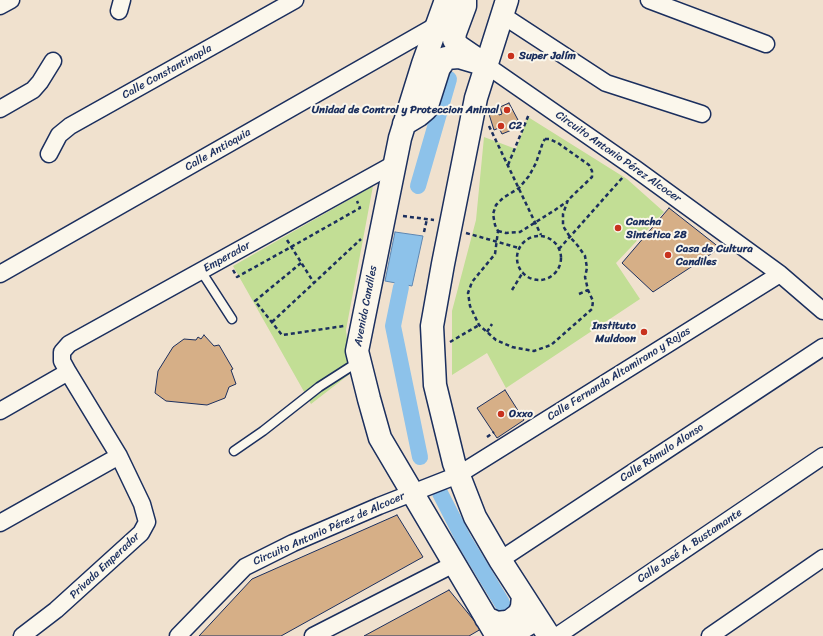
<!DOCTYPE html>
<meta charset="utf-8">
<style>
body{margin:0}
canvas{display:block;background:#f0e1ce}
</style>
<canvas width="823" height="636"></canvas>
<script>
const context = document.querySelector('canvas').getContext('2d');
context.lineJoin = 'round';
function paint(path, color) {
  context.fillStyle = color;
  context.fill(path, 'evenodd');
}
function shape(rows) {
  const path = new Path2D();
  for (const r of rows) {
    if (r.length === 3) {
      path.moveTo(r[0] + r[2], r[1]);
      path.arc(r[0], r[1], r[2], 0, 2 * Math.PI);
      continue;
    }
    path.moveTo(r[0], r[1]);
    for (let i = 2; i < r.length; i += 2) path.lineTo(r[i], r[i + 1]);
  }
  return path;
}
function trace(path, color, width, dash) {
  context.strokeStyle = color;
  context.lineWidth = width;
  context.lineCap = dash ? 'butt' : 'round';
  context.setLineDash(dash || []);
  context.stroke(path);
}
function write(font, color, halo, rows, align = 'center') {
  context.font = font + ' Sriracha,sans-serif';
  context.lineWidth = 4;
  context.setLineDash([]);
  context.textBaseline = 'middle';
  context.strokeStyle = halo;
  context.fillStyle = color;
  for (const [text, x, y, turn = 0] of rows) {
    context.save();
    context.translate(x, y);
    context.rotate((+turn || 0) * Math.PI / 180);
    context.textAlign = isNaN(turn) ? turn : align;
    if (halo) context.strokeText(text, 0, 0);
    context.fillText(text, 0, 0);
    context.restore();
  }
}
const green = shape([
 [528,117,627,179,664,212,616,263,640,299,506,388,487,353,452,375,452,311,476,220,484,137,516,149],
 [373,186,346,330,351,373,311,404,233,266]
]);
const water = shape([
 [395,232,423,236,412,286,385,281,395,232]
]);
const canal = shape([
 [418,186,449,79],
 [401,287,393,326,420,457],
 [440,493,464,540,502,603]
]);
const building = shape([
 [509,103,518,120,516,121,519,127,502,134,499,128,494,130,488,111,496,108,499,115,502,114,500,107,509,103],
 [669,208,720,248,653,292,622,263,669,208],
 [204,335,214,346,219,345,233,369,231,370,236,384,229,387,225,398,207,405,166,401,155,393,158,371,173,347,184,339,196,340,198,337,201,339,204,335],
 [505,390,524,420,497,438,477,408,505,390],
 [397,515,423,557,281,636,199,636,252,579,397,515],
 [449,590,481,629,469,636,364,636,449,590]
]);
const path = shape([
 [489,126,541,235],
 [545,139,549,139,558,143,589,165,592,171,592,177,568,200,563,214,563,226,570,237,578,246,585,256,587,268,585,277,588,290,593,301,592,309,551,345,534,351,512,347,496,340,479,325,470,306,468,293,472,282,495,254,498,231,495,225,493,214,496,205,503,198,519,188,529,176,536,163,543,142,545,139],
 [508,165,529,114],
 [403,216,434,220],
 [498,231,506,233,520,232,555,210,568,201],
 [424,232,427,219],
 [466,233,519,248],
 [539,258,22],
 [287,240,314,283],
 [559,249,623,177],
 [301,263,255,301,282,335,344,326],
 [233,270,237,277,291,247,360,208,357,201],
 [512,290,523,272],
 [579,294,588,290],
 [272,322,361,239],
 [487,332,492,324],
 [450,342,479,325],
 [487,437,494,432]
]);
const service = shape([
 [201,271,232,319],
 [234,451,263,431,319,387,358,362]
]);
const minor = shape([
 [649,0,766,44],
 [0,6,11,0],
 [119,11,122,0],
 [502,15,606,83,702,114],
 [486,65,633,167,780,274,823,311],
 [0,109,33,90,40,82,53,61],
 [49,154,59,135,70,126,295,0],
 [0,274,437,25],
 [0,411,68,372],
 [0,523,119,456],
 [500,560,823,347],
 [22,636,56,610,141,533,147,522,142,504,119,456,68,372,62,361,62,352,69,344,394,164],
 [178,636,245,567,293,543,379,506,458,475,780,274],
 [313,636,454,564],
 [514,636,539,621],
 [557,636,823,456],
 [710,636,823,558]
]);
const secondary = shape([
 [446,0,423,64,400,138,357,351,369,399,380,438,497,636],
 [465,0,465,6,455,33,454,40,458,46,477,59],
 [507,0,476,98,443,264,432,326,435,385,454,463,475,517,500,560,549,636],
 [404,124,419,115,426,109,439,68,446,58,459,57,486,65],
 [486,618,497,623,506,622,510,621,519,614,522,607,523,596]
]);
const markers = [
 [511,56,4,"#c8321e"],
 [507,110,4,"#c8321e"],
 [501,126,4,"#c8321e"],
 [618,228,4,"#c8321e"],
 [668,255,4,"#c8321e"],
 [644,332,4,"#c8321e"],
 [501,414,4,"#c8321e"]
];
const poiNames = [
 ["Super Jalím",519,56],
 ["Unidad de Control y Proteccion Animal",499,110,"right"],
 ["C2",509,126],
 ["Cancha",626,222],
 ["Sintetica 28",626,235],
 ["Casa de Cultura",676,249],
 ["Candiles",676,262],
 ["Instituto",636,326,"right"],
 ["Muldoon",636,339,"right"],
 ["Oxxo",509,414]
];
const streetNames = [
 ["Calle Constantinopla",167,72,-29],
 ["Calle Antioquia",218,150,-30],
 ["Circuito Antonio Pérez Alcocer",618,157,35],
 ["Emperador",227,257,-29],
 ["Avenida Candiles",366,306,-79],
 ["Calle Fernando Altamirano y Rojas",619,374,-32],
 ["Calle Rómulo Alonso",662,453,-33],
 ["Circuito Antonio Pérez de Alcocer",329,529,-24],
 ["Calle José A. Bustamante",690,546,-34],
 ["Privada Emperador",105,566,-43]
];
paint(green, '#c2de95');
paint(water, '#8dc2ea');
trace(water, '#5f87b2', 1);
trace(canal, '#8dc2ea', 16);
paint(building, '#d6af87');
trace(building, '#1b2f5e', 1);
trace(service, '#1b2f5e', 11);
trace(minor, '#1b2f5e', 19);
trace(secondary, '#1b2f5e', 25);
trace(path, '#1b2f5e', 2.5, [4, 3]);
trace(service, '#fbf7ec', 8);
trace(minor, '#fbf7ec', 16);
trace(secondary, '#fbf7ec', 22);
for (const [x, y, r, color] of markers) {
  const dot = new Path2D();
  dot.arc(x, y, r, 0, 2 * Math.PI);
  context.fillStyle = color;
  context.fill(dot);
  trace(dot, '#fbf7ec', 1.5);
}
write('bold 11px', '#1b2f5e', '#fbf7ec', poiNames, 'left');
write('11px', '#1b2f5e', '#fbf7ec', streetNames);
</script>
